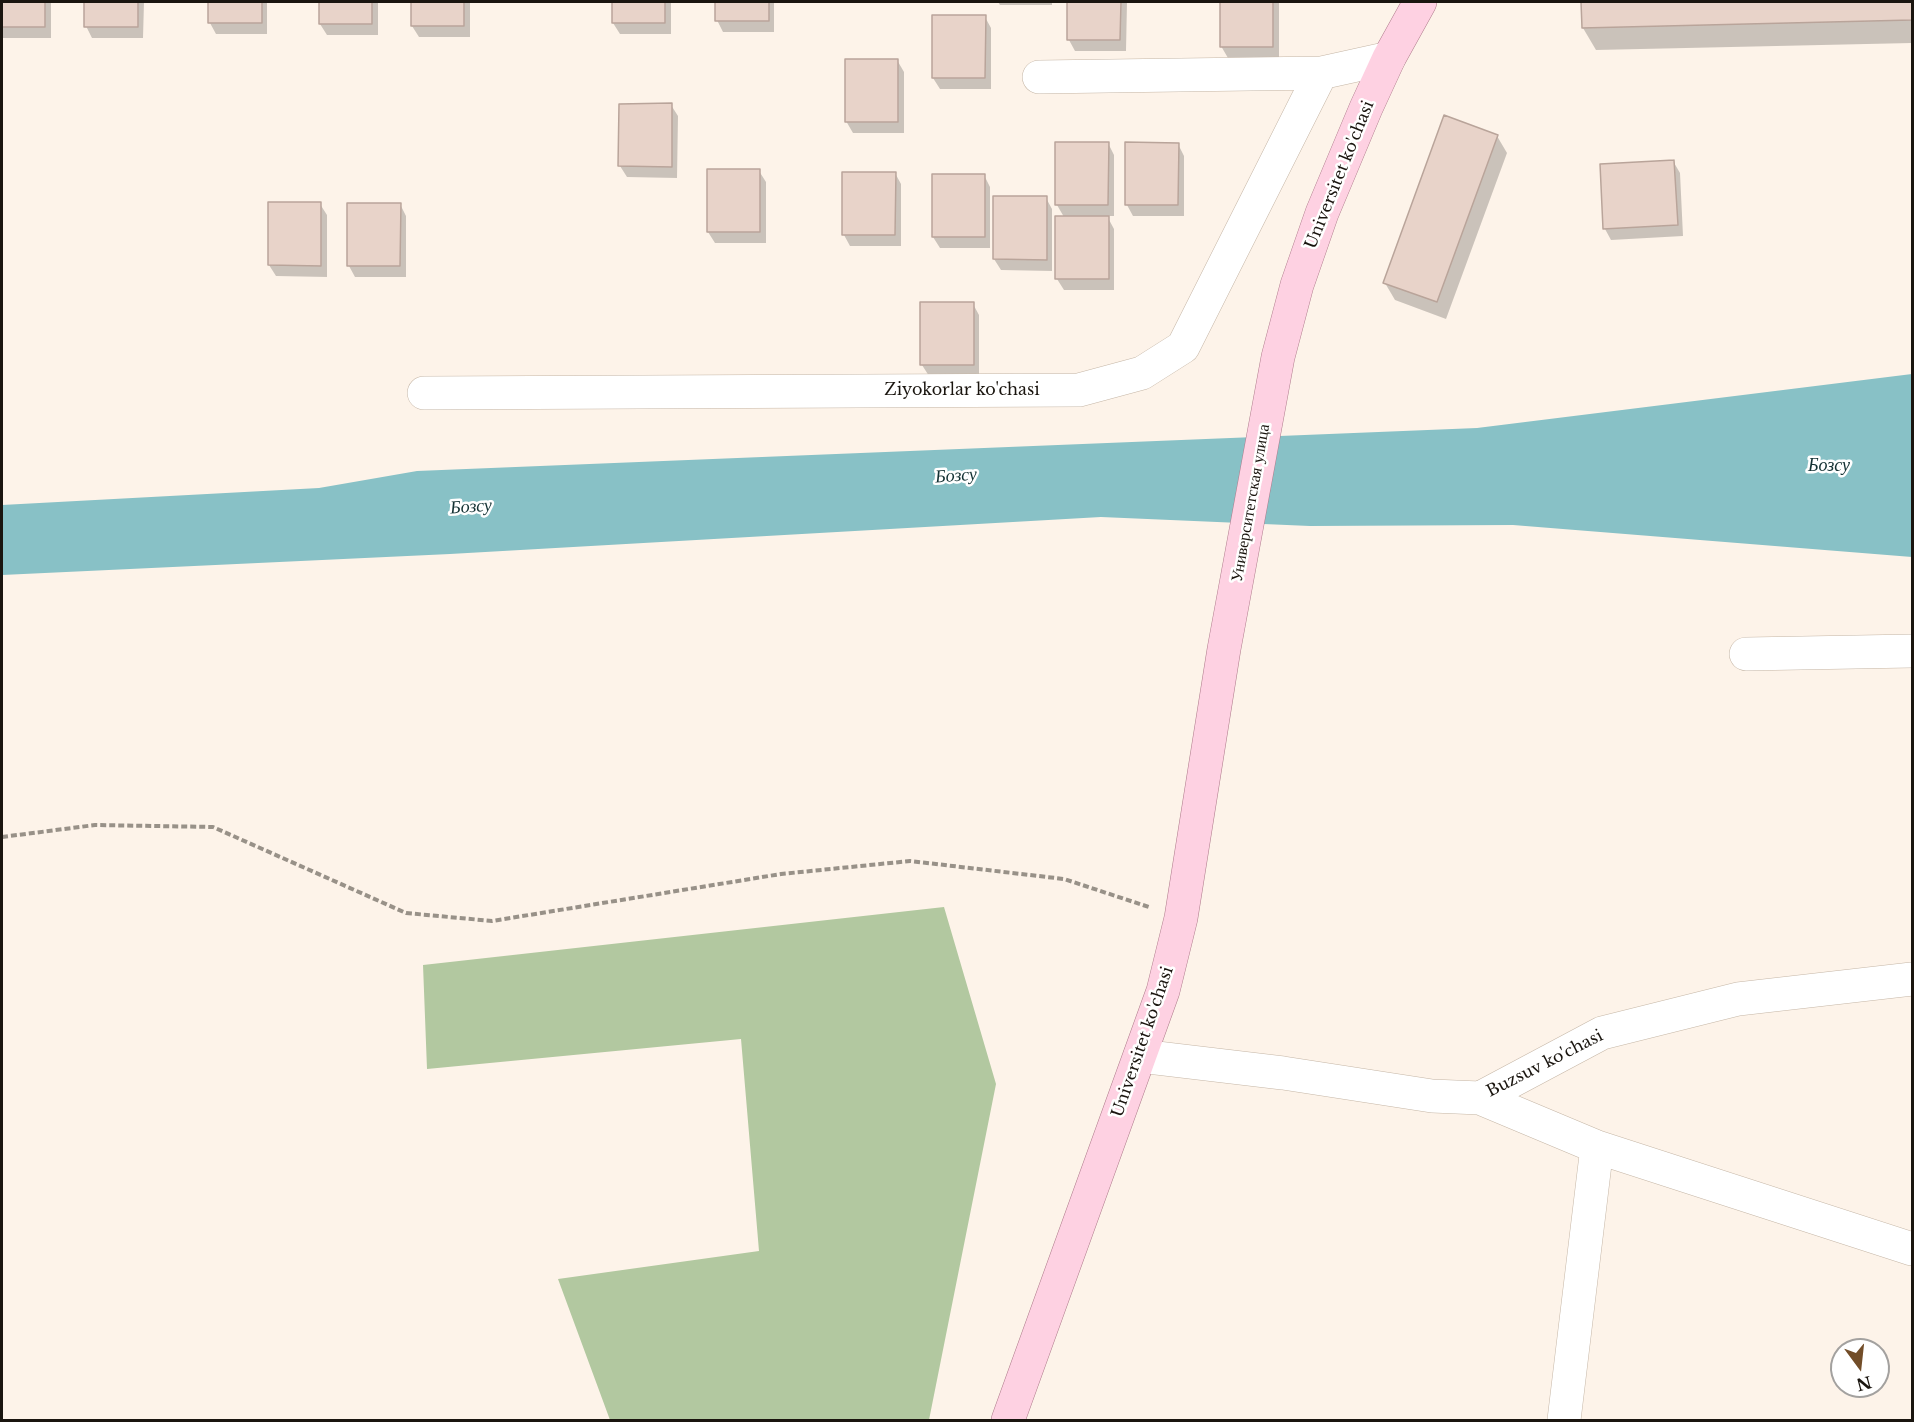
<!DOCTYPE html>
<meta charset="utf-8">
<style>
body{margin:0}
#map{position:relative;width:1914px;height:1422px;overflow:hidden;background:#fdf3e9;font-family:"Libre Baskerville",serif}
canvas{display:block}
.frame{position:absolute;inset:0;border:3px solid #1a150f;pointer-events:none}
.north{position:absolute;left:1830px;top:1338px;width:60px;height:60px;box-sizing:border-box;background:#fff;border:2px solid #a3a19f;border-radius:50%;rotate:165deg;font-size:16px;font-weight:700;line-height:24px;text-align:center;color:#1a150f}
.north::after{content:'';display:block;margin:auto;width:21px;height:27px;background:#724d28;clip-path:polygon(50% 0,100% 100%,50% 72%,0 100%)}
</style>
<div id="map">
<canvas width="1914" height="1422"></canvas>
<div class="frame"></div>
<div class="north">N</div>
</div>
<script>
const context = document.querySelector('canvas').getContext('2d');
context.lineJoin = 'round';
function paint(path, color) {
  context.fillStyle = color;
  context.fill(path, 'evenodd');
}
function shape(rows) {
  const path = new Path2D();
  for (const r of rows) {
    path.moveTo(r[0], r[1]);
    for (let i = 2; i < r.length; i += 2) path.lineTo(r[i], r[i + 1]);
  }
  return path;
}
function trace(path, color, width, dash) {
  context.strokeStyle = color;
  context.lineWidth = width;
  context.lineCap = dash ? 'butt' : 'round';
  context.setLineDash(dash || []);
  context.stroke(path);
}
function write(font, color, halo, rows, align = 'center') {
  context.font = font + ' "Libre Baskerville",serif';
  context.lineWidth = 5;
  context.setLineDash([]);
  context.textBaseline = 'middle';
  context.strokeStyle = halo;
  context.fillStyle = color;
  for (const [text, x, y, turn = 0] of rows) {
    context.save();
    context.translate(x, y);
    context.rotate((+turn || 0) * Math.PI / 180);
    context.textAlign = isNaN(turn) ? turn : align;
    if (halo) context.strokeText(text, 0, 0);
    context.fillText(text, 0, 0);
    context.restore();
  }
}
const forest = shape([
 [944,907,996,1084,929,1420,610,1420,558,1279,759,1251,741,1039,427,1069,423,965]
]);
const water = shape([
 [1912,374,1912,557,1513,525,1310,526,1101,517,450,554,2,575,2,505,319,488,417,471,1477,428]
]);
const shadow = shape([
 [2,2,51,2,51,38,2,38],
 [86,2,144,2,143,38,92,38,86,26],
 [210,2,267,2,267,34,216,34,210,23],
 [320,2,378,2,378,35,327,35,320,24],
 [412,2,470,2,470,37,419,37,412,26],
 [613,2,671,2,671,34,620,34,613,23],
 [717,2,774,2,774,32,723,32,717,20],
 [998,2,1052,2,1052,5,1000,5],
 [1069,2,1127,2,1126,51,1075,51,1069,40],
 [1221,2,1279,2,1279,58,1228,58,1221,46],
 [1583,2,1912,2,1912,43,1596,50,1583,28],
 [985,17,991,28,991,89,940,89,933,78],
 [897,60,904,72,904,133,853,133,846,121],
 [620,105,671,105,678,116,677,178,627,177,620,166],
 [1497,136,1507,153,1446,319,1395,300,1385,283],
 [1108,143,1114,155,1114,216,1107,216,1114,229,1114,290,1064,290,1057,279,1064,217,1057,205],
 [1127,144,1178,144,1184,156,1184,216,1133,216,1127,205],
 [1673,161,1680,173,1683,236,1611,240,1605,229],
 [759,171,766,182,766,243,715,243,708,232],
 [895,173,901,184,901,246,850,246,844,235],
 [984,175,990,187,990,248,940,248,933,237],
 [1046,198,1052,209,1052,271,1001,270,994,259],
 [320,204,327,215,327,277,276,276,269,265],
 [349,204,400,204,406,216,406,277,355,277,349,266],
 [973,304,979,315,979,376,929,376,922,365]
]);
const building = shape([
 [2,2,45,2,45,27,2,27,2,2],
 [84,2,138,2,138,27,84,27,84,2],
 [208,2,262,2,262,23,208,23,208,2],
 [319,2,372,2,372,24,319,24,319,2],
 [411,2,464,2,464,26,411,26,411,2],
 [612,2,665,2,665,23,612,23,612,2],
 [715,2,769,2,769,21,715,21,715,2],
 [1067,2,1121,2,1120,40,1067,40,1067,2],
 [1220,2,1273,2,1273,47,1220,47,1220,2],
 [1581,2,1912,2,1912,20,1582,28,1581,2],
 [932,15,986,15,985,78,932,78,932,15],
 [845,59,898,59,898,122,845,122,845,59],
 [672,103,672,167,618,166,619,104,672,103],
 [1444,115,1498,135,1437,302,1383,283,1444,115],
 [1055,142,1109,142,1108,205,1055,205,1055,142],
 [1125,142,1179,143,1178,205,1125,205,1125,142],
 [1674,160,1678,225,1603,229,1600,164,1674,160],
 [707,169,760,169,760,232,707,232,707,169],
 [842,172,896,172,895,235,842,235,842,172],
 [932,174,985,174,985,237,932,237,932,174],
 [993,196,1047,196,1047,260,993,259,993,196],
 [268,202,321,202,321,266,268,265,268,202],
 [347,203,401,203,400,266,347,266,347,203],
 [1055,216,1109,216,1109,279,1055,279,1055,216],
 [920,302,974,302,974,365,920,365,920,302]
]);
const path = shape([
 [2,837,95,825,213,827,406,913,492,921,781,874,910,861,1064,879,1149,907]
]);
const minor = shape([
 [1039,77,1321,73,1389,58],
 [424,393,1079,390,1142,373,1183,347,1321,73],
 [1746,654,1912,651],
 [1140,1056,1283,1073,1432,1096,1480,1098,1602,1033,1738,999,1912,979],
 [1480,1098,1597,1147,1912,1249],
 [1564,1420,1597,1147]
]);
const major = shape([
 [1008,1420,1163,991,1181,918,1224,649,1278,357,1297,285,1322,213,1366,108,1389,58,1420,2]
]);
const streetNames = [
 ["Universitet ko'chasi",1340,175,-68],
 ["Ziyokorlar ko'chasi",962,390],
 ["Университетская улица",1251,503,-80],
 ["Universitet ko'chasi",1143,1042,-71],
 ["Buzsuv ko'chasi",1545,1064,-27]
];
const waterNames = [
 ["Бозсу",1829,466],
 ["Бозсу",956,476,-4],
 ["Бозсу",471,507,-4]
];
paint(forest, '#b2c8a0');
paint(water, '#88c1c6');
paint(shadow, '#0003');
paint(building, '#e8d3c9');
trace(building, '#b9a49a', 1.5);
trace(minor, '#c5b6a6', 34);
trace(major, '#ae7b8b', 34);
trace(path, '#989188', 4, [6, 3]);
trace(minor, '#fff', 33);
trace(major, '#fed1e2', 33);
write('16px', '#1a150f', '#fff', streetNames);
write('italic 18px', '#133133', '#fff', waterNames);
</script>
